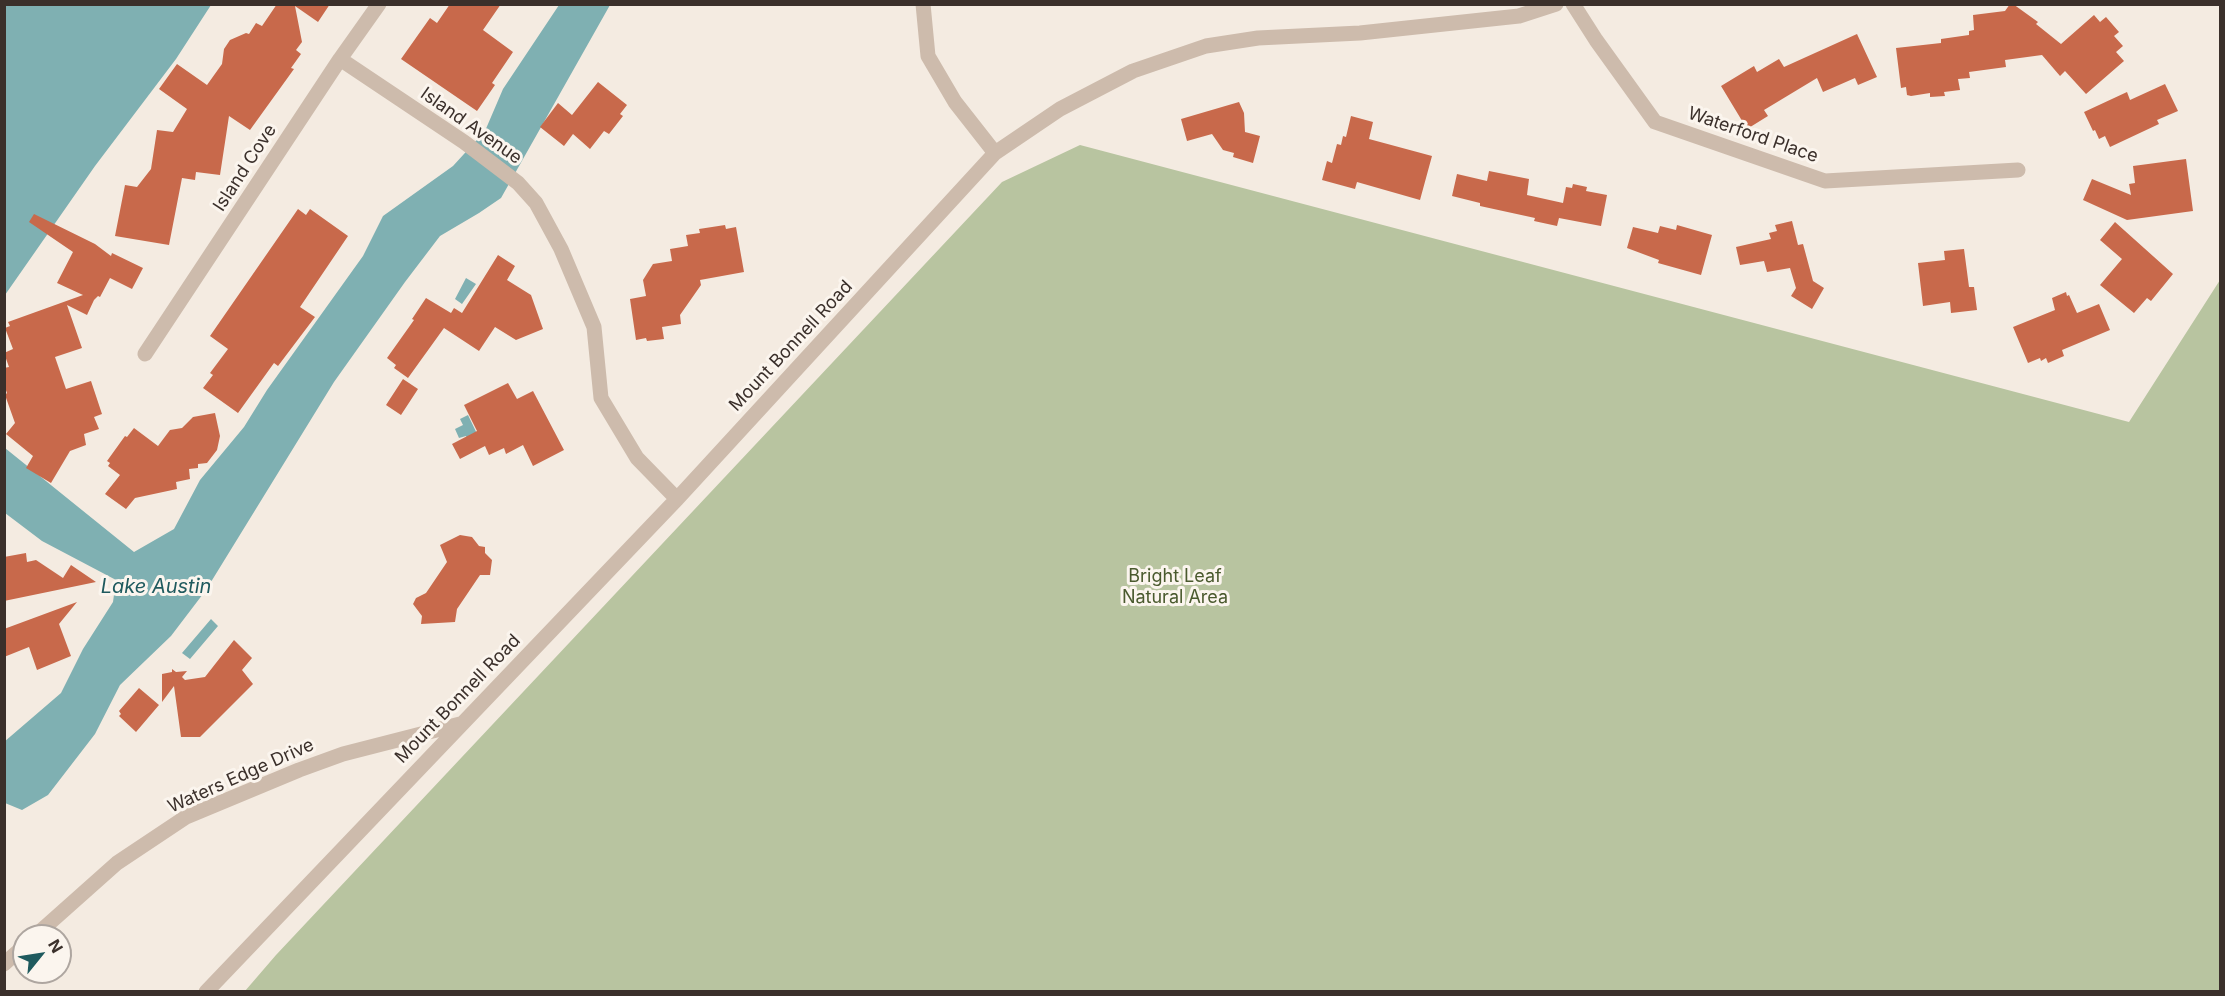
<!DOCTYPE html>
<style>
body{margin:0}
#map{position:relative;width:2225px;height:996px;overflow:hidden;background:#f4ebe1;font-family:Inter,sans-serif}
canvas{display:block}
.frame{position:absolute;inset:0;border:6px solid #3b302b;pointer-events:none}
.north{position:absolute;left:12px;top:924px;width:60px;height:60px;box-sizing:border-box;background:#fbf5ee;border:2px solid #aea6a0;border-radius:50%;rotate:60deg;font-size:16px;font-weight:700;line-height:24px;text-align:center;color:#3b302b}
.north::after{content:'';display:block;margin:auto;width:21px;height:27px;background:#1f5a5e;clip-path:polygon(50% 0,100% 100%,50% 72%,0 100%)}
</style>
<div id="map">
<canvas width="2225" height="996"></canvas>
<div class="frame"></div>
<div class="north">N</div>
</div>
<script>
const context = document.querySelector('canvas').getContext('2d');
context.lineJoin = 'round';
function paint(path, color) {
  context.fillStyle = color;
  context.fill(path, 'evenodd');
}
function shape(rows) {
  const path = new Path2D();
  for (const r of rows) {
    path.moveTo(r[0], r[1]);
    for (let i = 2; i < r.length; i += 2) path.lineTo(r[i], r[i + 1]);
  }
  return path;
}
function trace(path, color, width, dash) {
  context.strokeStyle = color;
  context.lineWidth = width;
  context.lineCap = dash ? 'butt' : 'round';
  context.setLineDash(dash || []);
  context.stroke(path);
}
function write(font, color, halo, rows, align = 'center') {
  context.font = font + ' Inter,sans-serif';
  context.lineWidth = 6;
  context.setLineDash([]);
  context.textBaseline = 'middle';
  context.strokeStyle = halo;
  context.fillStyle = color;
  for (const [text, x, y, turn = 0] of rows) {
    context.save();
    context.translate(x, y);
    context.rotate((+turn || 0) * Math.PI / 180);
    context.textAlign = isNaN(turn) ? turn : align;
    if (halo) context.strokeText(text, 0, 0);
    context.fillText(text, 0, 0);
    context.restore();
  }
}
const green = shape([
 [1080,145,2129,422,2220,280,2220,991,245,991,276,955,1002,182]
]);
const water = shape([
 [5,5,211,5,176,59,95,166,5,295],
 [559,5,610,5,501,198,479,213,440,236,405,282,334,382,206,590,171,636,120,685,95,734,48,795,22,810,5,803,4,742,61,693,83,649,113,602,116,580,42,541,5,513,5,448,134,552,174,529,200,480,244,427,267,390,363,256,383,216,453,166,485,131,503,89],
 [466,278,476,284,462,304,455,299],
 [468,415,480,440,470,445,466,436,459,438,455,429,463,425,460,419],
 [211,619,218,626,190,659,182,653]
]);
const building = shape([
 [277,4,330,4,318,22,295,6,302,42,296,50,301,54,291,68,294,69,250,130,229,116,220,175,196,172,195,180,182,178,169,245,115,236,125,185,137,187,151,169,157,130,173,132,187,109,159,89,177,64,207,85,222,64,224,49,230,40,246,33,249,34,256,23,262,26],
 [450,4,501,4,483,30,513,52,492,83,495,85,477,111,401,59,430,18,437,23],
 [2010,4,2013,4,2038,22,2036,24,2061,44,2094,15,2100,22,2106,17,2119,32,2114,36,2123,46,2116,52,2124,61,2086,94,2065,71,2060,76,2042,55,2005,60,2006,67,1969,72,1970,78,1958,79,1960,90,1944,92,1945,96,1930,97,1930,93,1911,96,1907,95,1906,87,1901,88,1896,48,1941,43,1941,39,1969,35,1969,31,1974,30,1973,15,2005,11],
 [1857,34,1877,77,1858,85,1855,78,1823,92,1817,78,1764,110,1768,116,1747,129,1721,86,1754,66,1757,72,1779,59,1784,67],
 [598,82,627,105,620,114,623,116,609,134,604,131,590,149,573,134,564,146,540,127,558,103,572,115],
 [2165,84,2178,111,2157,120,2159,124,2110,147,2105,136,2099,139,2095,130,2093,131,2084,112,2127,92,2130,100],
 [1239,102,1244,113,1245,132,1260,136,1253,163,1233,157,1234,153,1223,150,1212,134,1187,141,1181,119],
 [1351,116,1373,122,1369,139,1432,156,1420,200,1357,182,1355,189,1322,180,1327,161,1332,163,1337,144,1341,145,1343,136,1346,137],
 [2186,159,2193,211,2127,220,2083,200,2092,179,2131,195,2129,184,2135,183,2133,166],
 [1489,171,1529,179,1527,195,1563,203,1566,187,1572,188,1573,184,1587,187,1586,191,1607,195,1601,226,1559,218,1557,226,1534,221,1535,218,1480,206,1480,203,1452,196,1457,174,1487,181],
 [298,209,306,215,310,209,348,236,300,307,315,317,278,366,274,363,238,413,203,388,213,375,210,373,228,349,210,336],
 [34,214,95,244,111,256,112,253,143,268,132,289,110,278,100,297,98,296,94,300,87,315,67,305,82,348,55,357,66,389,91,381,102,414,94,417,99,429,84,434,86,445,70,451,51,483,26,468,33,456,6,434,15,423,5,395,7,393,4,385,4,368,9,367,4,353,13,349,5,328,10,326,8,322,83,295,57,283,73,252,29,222],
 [1792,221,1798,245,1803,244,1813,281,1824,288,1812,309,1791,296,1796,288,1790,268,1767,272,1764,261,1740,265,1736,247,1771,239,1769,233,1777,231,1775,225],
 [2115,222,2173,274,2151,301,2147,298,2134,313,2100,285,2122,259,2100,240],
 [725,225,726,229,736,227,744,272,700,280,701,285,680,315,681,324,662,327,664,339,647,341,646,338,636,340,630,299,646,296,643,280,653,264,672,261,670,249,688,246,686,235,700,233,699,229],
 [1677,225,1712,235,1701,275,1658,263,1659,260,1627,248,1633,227,1658,233,1660,226,1676,230],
 [1964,249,1969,287,1974,287,1977,310,1951,313,1950,302,1923,306,1918,263,1945,260,1944,251],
 [498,255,515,266,507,280,531,295,543,329,516,340,495,327,479,351,444,328,408,378,394,368,396,365,387,358,414,320,412,319,426,298,451,313,454,308,462,313],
 [2066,292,2067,296,2069,295,2077,313,2099,304,2110,330,2062,350,2064,356,2048,363,2046,358,2041,361,2040,358,2028,363,2013,327,2055,310,2052,298],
 [403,379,418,389,401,415,386,405],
 [508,383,517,399,533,391,564,450,533,466,523,445,506,454,504,448,489,455,485,446,460,459,452,444,477,431,464,405],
 [215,413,220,436,217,450,207,463,198,464,198,468,189,469,190,479,176,482,177,489,135,498,126,509,105,494,120,475,108,466,110,463,107,461,125,436,127,437,134,428,158,446,170,430,182,428,193,417],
 [460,535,472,537,479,546,485,547,485,553,492,560,490,575,480,575,457,609,455,622,421,624,422,616,413,604,416,598,426,593,447,562,440,545],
 [26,553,27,562,36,560,63,578,71,565,96,582,4,601,4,557],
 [77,602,59,624,71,656,37,670,29,647,4,657,4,629],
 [234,640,252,658,242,670,253,684,200,737,181,737,174,686,162,702,162,674,172,672,172,669,176,672,187,671,182,677,185,680,205,677],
 [139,688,159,705,136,732,119,716,121,714,119,711]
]);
const minor = shape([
 [923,4,928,56,955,102,995,153],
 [1573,4,1596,40,1655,122,1825,181,2018,170],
 [340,59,464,142,518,183,536,203,561,249,594,327,601,398,637,458,677,499],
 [145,354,340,59,379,4],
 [35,936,117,863,186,817,299,770,343,754,460,724],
 [4,964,24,946],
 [206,992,677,499,995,153,1060,109,1133,71,1206,46,1258,38,1360,33,1519,16,1556,4]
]);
const streetNames = [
 ["Island Avenue",471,126,35],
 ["Waterford Place",1753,135,19],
 ["Island Cove",245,168,-57],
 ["Mount Bonnell Road",791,346,-47],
 ["Mount Bonnell Road",458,699,-46],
 ["Waters Edge Drive",241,776,-24]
];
const parkNames = [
 ["Bright Leaf",1175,577],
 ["Natural Area",1175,598]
];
const waterNames = [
 ["Lake Austin",156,587]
];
paint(green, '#b8c4a0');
paint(water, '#7fb0b2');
paint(building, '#c8694b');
trace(minor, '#cdbbac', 15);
write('18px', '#3b302b', '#fbf5ee', streetNames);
write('18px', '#4a5a2e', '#fbf5ee', parkNames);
write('italic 20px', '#1f5a5e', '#fbf5ee', waterNames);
</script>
